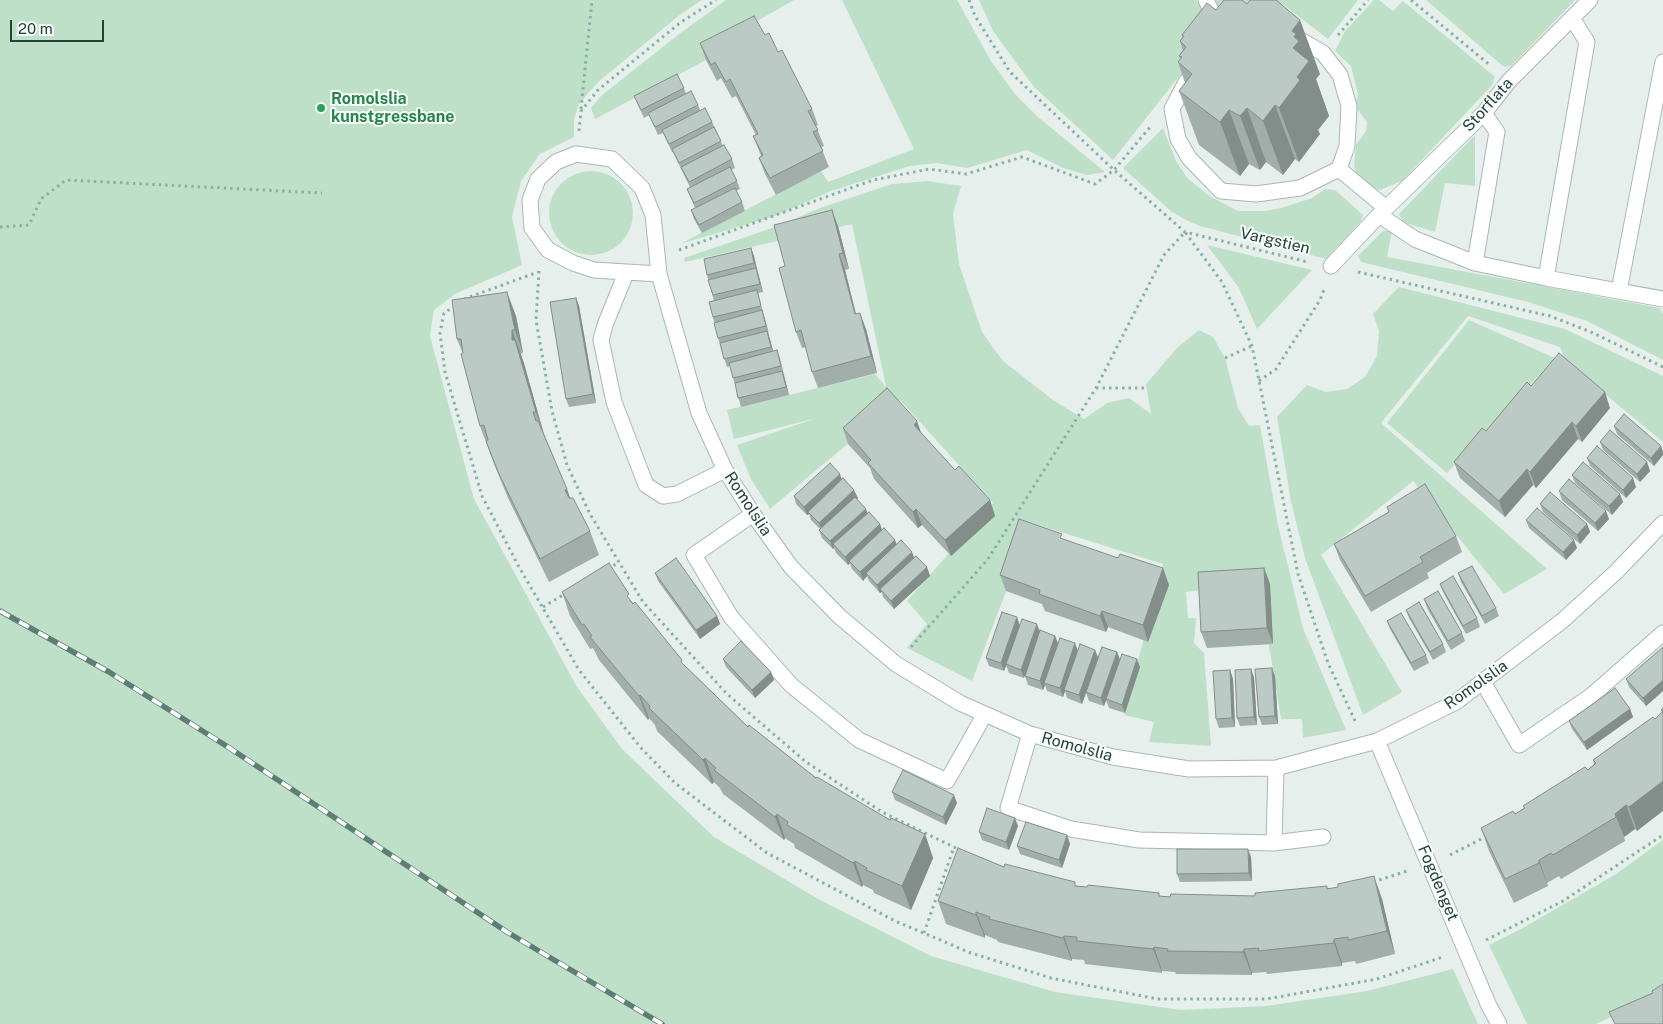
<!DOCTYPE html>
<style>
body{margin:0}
#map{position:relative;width:1663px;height:1024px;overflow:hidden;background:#e6efeb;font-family:"Public Sans",sans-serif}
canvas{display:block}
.scale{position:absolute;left:10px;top:20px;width:94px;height:22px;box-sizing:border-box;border:2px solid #24423a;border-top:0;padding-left:6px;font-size:15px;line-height:18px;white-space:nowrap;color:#24423a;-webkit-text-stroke:4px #f7fbf9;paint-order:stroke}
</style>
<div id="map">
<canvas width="1663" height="1024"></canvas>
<div class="scale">20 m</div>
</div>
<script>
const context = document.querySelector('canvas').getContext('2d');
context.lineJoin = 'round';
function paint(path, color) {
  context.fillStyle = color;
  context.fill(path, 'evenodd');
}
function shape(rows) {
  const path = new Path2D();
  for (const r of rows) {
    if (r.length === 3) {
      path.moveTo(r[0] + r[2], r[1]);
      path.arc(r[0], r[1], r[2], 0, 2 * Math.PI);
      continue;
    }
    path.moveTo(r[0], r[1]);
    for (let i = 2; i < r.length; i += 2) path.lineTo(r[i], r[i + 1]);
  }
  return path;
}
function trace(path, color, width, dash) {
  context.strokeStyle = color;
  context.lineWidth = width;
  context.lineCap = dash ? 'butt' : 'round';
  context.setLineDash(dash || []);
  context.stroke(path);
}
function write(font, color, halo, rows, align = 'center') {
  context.font = font + ' "Public Sans",sans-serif';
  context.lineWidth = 4;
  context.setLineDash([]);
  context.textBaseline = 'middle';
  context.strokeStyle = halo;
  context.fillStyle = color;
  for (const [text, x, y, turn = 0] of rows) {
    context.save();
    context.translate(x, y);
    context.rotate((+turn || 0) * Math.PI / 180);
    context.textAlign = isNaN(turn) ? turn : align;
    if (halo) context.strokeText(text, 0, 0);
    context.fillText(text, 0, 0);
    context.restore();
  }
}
const green = shape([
 [0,0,702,0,681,14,598,82,579,104,574,119,574,137,540,154,521,181,512,217,522,265,455,294,434,310,430,336,474,499,577,687,622,749,714,837,820,900,931,956,1055,992,1181,1010,1266,1006,1367,991,1453,969,1478,1024,0,1024],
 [726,0,794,0,750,25,755,34,595,119,591,108,601,96,679,34],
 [842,0,957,0,991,61,1015,94,1038,117,1105,172,1087,175,1063,168,1027,150,967,168,937,163,910,166,831,191,775,216,680,244,821,171,828,182,914,149],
 [979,0,1196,0,1214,32,1113,160,1034,87,993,31],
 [1210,0,1358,0,1328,39,1281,3,1267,16,1221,24],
 [1374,0,1379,0,1393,11,1403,1,1494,76,1493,84,1402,181,1380,190,1370,186,1356,173,1354,166,1356,145,1366,131,1367,122,1355,106,1358,94,1351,66,1335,51,1345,31],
 [1426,0,1575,0,1511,66,1504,67],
 [1163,128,1176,161,1188,179,1211,197,1238,211,1265,211,1281,208,1312,198,1325,189,1335,190,1363,215,1361,221,1326,259,1200,226,1186,220,1172,212,1123,168],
 [1475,135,1475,186,1445,183,1435,232,1403,222,1399,214],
 [591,213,42],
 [927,181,961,186,953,214,959,264,982,332,1003,361,1053,400,1084,419,1107,403,1129,398,1151,414,1146,384,1178,347,1199,330,1213,337,1225,358,1238,408,1249,426,1260,425,1278,525,1303,628,1346,730,1303,738,1302,719,1281,719,1257,572,1201,590,1186,592,1188,618,1196,618,1194,643,1204,653,1211,746,1149,742,1154,722,1124,715,1163,564,1032,523,972,681,907,648,927,624,907,601,993,503,900,400,770,509,751,479,737,445,817,418,734,439,727,410,875,374,886,387,852,224,685,262,684,258,775,227,820,208,892,184],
 [1383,231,1392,231,1387,257,1660,308,1663,314,1663,360,1587,321,1528,302,1361,262,1358,256],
 [1207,245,1312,270,1257,329,1239,288],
 [1399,287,1565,329,1663,376,1663,442,1566,362,1560,347,1468,316,1381,423,1547,569,1504,594,1413,481,1321,555,1402,692,1363,715,1305,558,1291,502,1277,417,1307,385,1326,392,1347,389,1365,377,1377,356,1379,331,1373,314],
 [1469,320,1555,358,1447,473,1387,423],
 [1663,840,1663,993,1596,1024,1527,1024,1489,945,1521,929,1616,874]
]);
const path = shape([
 [969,0,975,16,1010,72,1114,170,1185,232,1308,262],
 [1411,0,1491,66],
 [1338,35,1368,0],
 [581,109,592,0],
 [579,131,581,111,598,90,681,22,716,0],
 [0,227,29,225,41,199,66,180,322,193],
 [679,250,873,180,929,169,966,174,1022,157,1095,184,1114,170,1151,126],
 [539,271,536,320,552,411,567,465,590,514,643,602,727,694,806,762,882,812,960,850],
 [1358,272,1550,316,1591,332,1663,367],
 [464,299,538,272],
 [455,306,444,313,440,333,445,372,482,496,519,567,579,670,641,748,675,783,767,853,895,921,971,953,1051,978,1158,999,1267,999,1377,979,1443,957],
 [1225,358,1252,346],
 [1259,381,1276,369,1320,300,1325,287],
 [1096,388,1147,388],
 [608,569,619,562],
 [543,607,566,593],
 [911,647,988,559,1096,388,1164,255,1185,232,1222,282,1252,346,1298,574,1328,663,1356,723],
 [1450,855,1487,836],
 [1373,882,1407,871],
 [924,933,954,847],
 [1486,940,1563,901,1663,835]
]);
const minor = shape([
 [1206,0,1216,22],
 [1572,18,1587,42,1546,278,1663,299],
 [1251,22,1280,28,1323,53,1340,75,1349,106,1347,146,1339,169,1300,188,1256,194,1221,191,1189,158,1178,139,1172,109,1186,82,1223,37,1235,27,1251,22],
 [1484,113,1497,132,1475,263,1546,278],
 [1339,169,1386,208],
 [1379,215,1415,239,1475,263],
 [1331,266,1379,215,1484,113,1509,81,1590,0],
 [626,273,605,325,601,340,614,402,646,485,663,496,677,494,725,470],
 [659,274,594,270,573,263,548,250,532,228,530,200,538,179,556,162,576,154,612,159,642,188,653,215,659,274,699,413,725,470,753,514,791,567,840,617,896,664,960,703,1030,734,1113,757,1189,769,1276,768,1377,741,1456,702,1562,621,1616,572,1663,523],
 [1619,291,1663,62],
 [753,514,694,555,731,617,791,685,859,740,947,781,985,714],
 [1483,682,1519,745,1591,696,1663,633],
 [1030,734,1008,808,1071,829,1139,840,1274,843,1323,837],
 [1377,741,1489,1006,1499,1024],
 [1274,843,1276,768]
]);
const rail = shape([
 [0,611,109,672,228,747,507,932,662,1024]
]);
const wall = shape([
 [1216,10,1320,74,1316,79,1329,116,1318,130,1320,134,1299,162,1295,159,1283,175,1266,162,1260,170,1249,164,1240,176,1199,145,1179,91,1185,83,1178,62,1181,59,1179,56,1183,51,1180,41,1183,37,1182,35],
 [765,35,778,52,812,109,818,125,816,126,824,146,821,147,829,167,776,195,765,174,759,158,761,156,753,136,756,135,736,96,732,98,721,78,717,81,706,60,700,43],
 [684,88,686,94,698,105,700,110,712,122,723,146,732,159,735,168,731,170,737,181,740,189,736,191,742,202,745,211,702,233,694,219,691,210,695,208,687,189,690,187,682,171,673,152,672,152,663,133,658,135,649,115,644,118,634,96],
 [838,226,849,269,845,270,856,314,866,329,877,373,818,388,812,372,806,347,802,348,796,332],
 [751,248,754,256,763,292,758,293,773,351,777,350,780,358,789,395,741,407,730,366,727,367,718,338,713,317,714,301,707,275],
 [576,298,579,306,596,403,569,407,566,399],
 [516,316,523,353,520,354,521,355,544,434,570,498,590,531,599,555,549,582,508,498,494,464,480,426,463,354,457,339],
 [1531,386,1610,408,1582,442,1578,439,1536,488,1533,485,1505,517,1460,478,1454,462,1486,431],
 [1614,426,1661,446,1663,452,1663,455,1654,466,1617,434],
 [843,428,922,434,955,470,990,500,995,516,951,556,922,525,918,528,874,479,870,468,848,444],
 [1600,442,1647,462,1650,471,1640,482,1603,450],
 [1587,458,1636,487,1626,498,1590,466],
 [1572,475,1623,502,1612,515,1575,483],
 [842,479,858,498,857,499,867,514,880,524,882,530,896,545,927,567,930,576,894,609,883,597,882,592,880,593,869,581,867,576,863,581,852,569,850,563,848,565,836,553,834,548,833,549,822,538,819,530,820,529,811,520,809,514,807,515,796,504,794,496],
 [1559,491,1609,519,1598,531,1562,500],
 [1540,504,1587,524,1590,532,1580,544,1543,512],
 [1387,507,1456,536,1462,552,1427,573,1429,578,1371,612,1340,560,1334,544,1389,512],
 [1526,520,1577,548,1566,560,1529,528],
 [1063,539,1169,585,1148,642,1108,627,1106,632,1045,611,1042,604,1006,591,1000,575],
 [1264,568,1270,584,1273,644,1207,648,1201,632],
 [655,573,717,616,720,624,700,639,658,581],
 [1458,573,1496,608,1499,616,1485,624,1461,582],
 [1440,584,1477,618,1480,627,1466,634,1443,592],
 [562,592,631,601,684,665,748,727,816,778,890,820,925,834,933,858,911,910,874,893,873,890,863,885,862,887,795,848,794,844,785,838,784,840,723,794,720,788,714,782,712,784,657,731,655,725,649,718,648,720,599,660,593,648,590,649,570,616],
 [1424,599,1462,633,1465,641,1451,650,1427,608],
 [1406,610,1443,644,1446,652,1433,660,1409,618],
 [1387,621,1426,655,1429,663,1414,671,1390,629],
 [1019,625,1039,632,1055,636,1058,643,1078,651,1095,650,1098,657,1117,652,1120,660,1140,667,1125,713,1109,708,1106,700,1104,706,1089,701,1086,693,1082,704,1067,698,1065,691,1063,697,1047,691,1045,685,1043,690,1028,685,1025,676,1032,653,1024,678,1009,673,1006,665,1004,671,989,666,986,658],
 [1663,647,1663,691,1646,706,1629,687,1626,679],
 [723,659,771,672,774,680,755,698,726,667],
 [1230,670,1233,679,1235,727,1219,728,1216,719],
 [1275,676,1278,724,1262,725,1259,717],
 [1254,677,1257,725,1240,726,1237,718],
 [1663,708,1637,831,1635,829,1624,837,1625,841,1561,879,1559,876,1547,883,1548,886,1514,903,1489,851,1481,828,1515,814,1524,808,1523,806,1588,770,1594,764,1593,760,1655,719,1662,712,1661,710],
 [1630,709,1633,717,1587,750,1572,729,1569,721],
 [892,792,957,803,946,825,895,800],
 [1018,826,1009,850,982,840,979,832],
 [1067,835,1070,844,1062,868,1020,854,1017,846],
 [1251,857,1252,881,1180,882,1177,874],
 [1004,867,1077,886,1170,897,1255,896,1328,888,1382,899,1395,954,1356,964,1355,961,1342,963,1342,966,1267,974,1266,972,1252,973,1252,975,1176,974,1175,972,1162,971,1162,973,1085,964,1084,960,1072,959,1072,961,998,942,997,940,985,935,985,938,946,924,938,901]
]);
const shadedWall = shape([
 [1300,20,1320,74,1316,79,1329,116,1318,130,1320,134,1299,162,1279,108,1293,48,1292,31],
 [1275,105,1295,159,1283,175,1263,121],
 [1247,108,1266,162,1260,170,1240,116],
 [1229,110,1249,164,1240,176,1220,122],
 [832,210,838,226,849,269,843,253],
 [751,248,754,256,757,271,754,263],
 [839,254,845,270,860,331,855,314],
 [756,268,759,277,763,292,760,284],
 [507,292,516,316,523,353,515,330],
 [576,298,579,306,596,403,593,394],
 [762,310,765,319,769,334,766,326],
 [860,313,866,329,877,373,871,356],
 [512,330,524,363,544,435,536,412,512,340],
 [767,331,770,339,774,355,771,347],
 [782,371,785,380,789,395,786,387],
 [1605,392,1610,408,1582,442,1576,426],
 [917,421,923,438,914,425],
 [1572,422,1578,439,1536,488,1530,472],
 [1661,446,1663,452,1663,455,1654,466,1651,458],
 [1647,462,1650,471,1640,482,1637,474],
 [1527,469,1533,485,1505,517,1499,501],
 [840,474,843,483,808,512,809,514,807,515,804,507],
 [1633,478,1636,487,1626,498,1623,490],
 [567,489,575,512,565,490],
 [854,490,858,498,822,531,819,523],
 [1620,494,1623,502,1612,515,1609,506],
 [990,500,995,516,951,556,945,540],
 [866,509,869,517,833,544,834,548,833,549,830,541],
 [916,509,922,525,918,528,913,512],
 [1606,511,1609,519,1598,531,1595,523],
 [880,524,883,533,849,561,850,563,848,565,845,557],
 [1587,524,1590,532,1580,544,1577,535],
 [895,540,898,548,866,573,867,576,863,581,860,572],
 [1574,540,1577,548,1566,560,1563,552],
 [912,552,915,560,880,589,882,592,880,593,877,585],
 [927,567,930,576,894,609,891,601],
 [1163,568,1169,585,1148,642,1143,625],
 [1264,568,1270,584,1273,644,1267,628],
 [1102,611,1108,627,1106,632,1100,616],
 [717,616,720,624,700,639,696,630],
 [1017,617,1020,626,1004,671,1001,663],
 [1037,624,1040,632,1024,678,1021,670],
 [1055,636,1058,644,1044,683,1045,685,1043,690,1040,681],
 [1075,643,1078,651,1063,697,1060,688],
 [1095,650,1098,658,1082,704,1079,695],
 [1117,652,1120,660,1104,706,1101,698],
 [1137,659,1140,667,1125,713,1122,705],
 [1272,668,1275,676,1278,724,1275,716],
 [1251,669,1254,677,1257,725,1254,717],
 [1230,670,1233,679,1235,727,1232,718],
 [771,672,774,680,755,698,752,690],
 [1663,680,1663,691,1646,706,1643,698],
 [640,695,649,718,648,720,639,696],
 [1630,709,1633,717,1587,750,1584,742],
 [705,758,714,782,712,784,703,760],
 [1663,781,1663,811,1637,831,1629,807],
 [954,795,957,803,946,825,943,817],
 [1626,805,1635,829,1624,837,1615,814],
 [777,814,785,838,784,840,775,817],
 [1015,818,1018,826,1009,850,1006,842],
 [925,834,933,858,911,910,902,886],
 [1067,835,1070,844,1062,868,1059,860],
 [1248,849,1251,857,1252,881,1249,873],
 [1539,860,1547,883,1548,886,1539,863],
 [855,861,863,885,862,887,853,863],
 [1374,876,1382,899,1395,954,1387,931],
 [976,912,985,935,985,938,976,915],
 [1064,936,1072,959,1072,961,1063,938],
 [1334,939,1342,963,1342,966,1334,943],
 [1154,947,1162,971,1162,973,1153,949],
 [1244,949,1252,973,1252,975,1243,952]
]);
const building = shape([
 [1224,0,1242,0,1247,4,1250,0,1276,0,1300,20,1292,31,1296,34,1294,37,1299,41,1293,48,1309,61,1297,77,1300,80,1279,108,1275,105,1263,121,1247,108,1240,116,1229,110,1220,122,1179,91,1192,74,1178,62,1182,57,1179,56,1186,47,1180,41,1184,36,1182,35,1207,3,1216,10,1224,0],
 [754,16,765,35,769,33,778,52,782,50,812,109,808,111,818,130,813,132,823,151,770,178,759,158,763,155,753,136,758,134,730,79,726,82,715,62,711,65,700,43,754,16],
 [677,74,684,88,641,110,634,96,677,74],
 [691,91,698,105,655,127,648,113,691,91],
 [705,108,712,122,669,144,662,130,705,108],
 [714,127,721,141,679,163,672,149,714,127],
 [724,145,732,159,689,182,681,167,724,145],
 [730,167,737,181,694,203,687,189,730,167],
 [735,188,742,202,699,225,691,210,735,188],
 [832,210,843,253,839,254,855,314,860,313,871,356,812,372,801,330,796,332,779,268,785,266,774,225,832,210],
 [751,248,754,263,707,275,704,259,751,248],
 [756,268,760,284,713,295,708,280,756,268],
 [757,290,761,306,713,317,709,302,757,290],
 [507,292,515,330,512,330,512,340,515,340,536,412,533,412,536,421,538,421,567,489,565,490,569,498,573,498,590,531,540,559,499,474,486,441,488,440,484,425,480,426,461,354,463,353,461,339,457,339,452,300,507,292],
 [576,298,593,394,566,399,550,302,576,298],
 [762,310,766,326,718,338,714,323,762,310],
 [767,331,771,347,724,359,720,343,767,331],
 [777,350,781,366,733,378,729,363,777,350],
 [1559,353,1605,392,1576,426,1572,422,1530,472,1527,469,1499,501,1454,462,1482,428,1486,431,1527,382,1531,386,1559,353],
 [782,371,786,387,738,398,735,383,782,371],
 [887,388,917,421,914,425,955,470,959,466,990,500,945,540,916,509,913,512,868,463,871,460,843,428,887,388],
 [1624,414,1661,446,1651,458,1614,426,1624,414],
 [1610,430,1647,462,1637,474,1600,442,1610,430],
 [1597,446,1633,478,1623,490,1587,458,1597,446],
 [1583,462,1620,494,1609,506,1572,475,1583,462],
 [830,463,840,474,804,507,794,496,830,463],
 [843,478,854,490,819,523,808,512,843,478],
 [1569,479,1606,511,1595,523,1559,491,1569,479],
 [1425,484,1456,536,1420,557,1423,562,1365,596,1334,544,1389,512,1387,507,1425,484],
 [1550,492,1587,524,1577,535,1540,504,1550,492],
 [855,497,866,509,830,541,819,530,855,497],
 [1537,508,1574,540,1563,552,1526,520,1537,508],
 [869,512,880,524,845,557,833,544,869,512],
 [1019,519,1062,534,1060,538,1118,558,1120,554,1163,568,1143,625,1102,611,1100,616,1039,594,1040,590,1000,575,1019,519],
 [884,528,895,540,860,572,849,561,884,528],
 [901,540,912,552,877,585,866,573,901,540],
 [916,556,927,567,891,601,880,589,916,556],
 [676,558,717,616,696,630,655,573,676,558],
 [609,563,629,594,627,596,633,604,635,602,682,660,681,662,748,727,749,725,816,778,817,777,890,820,891,818,925,834,902,886,866,870,867,868,855,861,853,863,787,825,788,822,777,814,775,817,714,770,716,768,705,758,703,760,649,708,650,706,640,695,639,696,590,637,592,636,584,624,582,625,562,592,609,563],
 [1472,566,1496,608,1482,616,1458,573,1472,566],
 [1264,568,1267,628,1201,632,1198,572,1264,568],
 [1453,576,1477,618,1463,626,1440,584,1453,576],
 [1438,591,1462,633,1448,641,1424,599,1438,591],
 [1419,602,1443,644,1430,652,1406,610,1419,602],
 [1002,612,1017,617,1001,663,986,658,1002,612],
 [1401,613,1426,655,1411,663,1387,621,1401,613],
 [1022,619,1037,624,1021,670,1006,664,1022,619],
 [1040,630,1055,636,1040,681,1025,676,1040,630],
 [1060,638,1075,643,1060,688,1044,683,1060,638],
 [741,641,771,672,752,690,723,659,741,641],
 [1080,644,1095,650,1079,695,1064,690,1080,644],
 [1102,647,1117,652,1101,698,1086,692,1102,647],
 [1663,647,1663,680,1643,698,1626,679,1663,647],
 [1122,654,1137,659,1122,705,1106,699,1122,654],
 [1272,668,1275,716,1259,717,1255,669,1272,668],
 [1251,669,1254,717,1237,718,1235,670,1251,669],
 [1230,670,1232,718,1216,719,1213,671,1230,670],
 [1615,688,1630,709,1584,742,1569,721,1615,688],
 [1663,708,1663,781,1629,807,1626,805,1615,814,1616,817,1553,855,1551,853,1539,860,1539,863,1505,879,1481,828,1513,811,1515,814,1525,808,1523,806,1585,767,1588,770,1596,763,1593,760,1653,717,1655,719,1663,711,1661,710,1663,708],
 [903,770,954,795,943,817,892,792,903,770],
 [987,808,1015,818,1006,842,979,832,987,808],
 [1026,822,1067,835,1059,860,1017,846,1026,822],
 [958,848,1004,867,1005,864,1075,882,1075,886,1087,887,1088,885,1159,893,1159,896,1170,897,1171,894,1255,896,1255,893,1327,886,1327,889,1338,887,1338,884,1374,876,1387,931,1348,940,1348,937,1334,939,1334,943,1258,951,1259,948,1244,949,1243,952,1167,951,1168,949,1154,947,1153,949,1077,941,1077,937,1064,936,1063,938,989,919,990,917,976,912,976,915,938,901,958,848],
 [1177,849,1248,849,1249,873,1177,874,1177,849],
 [1663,984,1663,1024,1615,1024,1609,1012,1653,993,1652,991,1663,984]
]);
const markers = [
 [321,108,5,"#2e9e5b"]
];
const leisureNames = [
 ["Romolslia",331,99],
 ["kunstgressbane",331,117]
];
const streetNames = [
 ["Storflata",1488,105,-48],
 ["Vargstien",1275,241,13],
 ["Romolslia",748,504,57],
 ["Romolslia",1476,685,-35],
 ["Romolslia",1077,747,15],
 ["Fogdenget",1438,883,67]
];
paint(green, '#bfe0c8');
trace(minor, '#a8b8b2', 17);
trace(path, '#86b3a5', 3, [2.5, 4]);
trace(minor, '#fff', 15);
trace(rail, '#5f7d75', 5.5);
trace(rail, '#f7fbf9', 4, [11]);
paint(wall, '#a1aea9');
paint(shadedWall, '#838d89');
paint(building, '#bbcac4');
trace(building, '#838d89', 1);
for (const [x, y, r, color] of markers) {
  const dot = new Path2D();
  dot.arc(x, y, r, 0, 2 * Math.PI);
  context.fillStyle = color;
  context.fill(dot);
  trace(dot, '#f7fbf9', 2);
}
write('bold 16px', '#27864d', '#f7fbf9', leisureNames, 'left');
write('16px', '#24423a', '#f7fbf9', streetNames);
</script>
